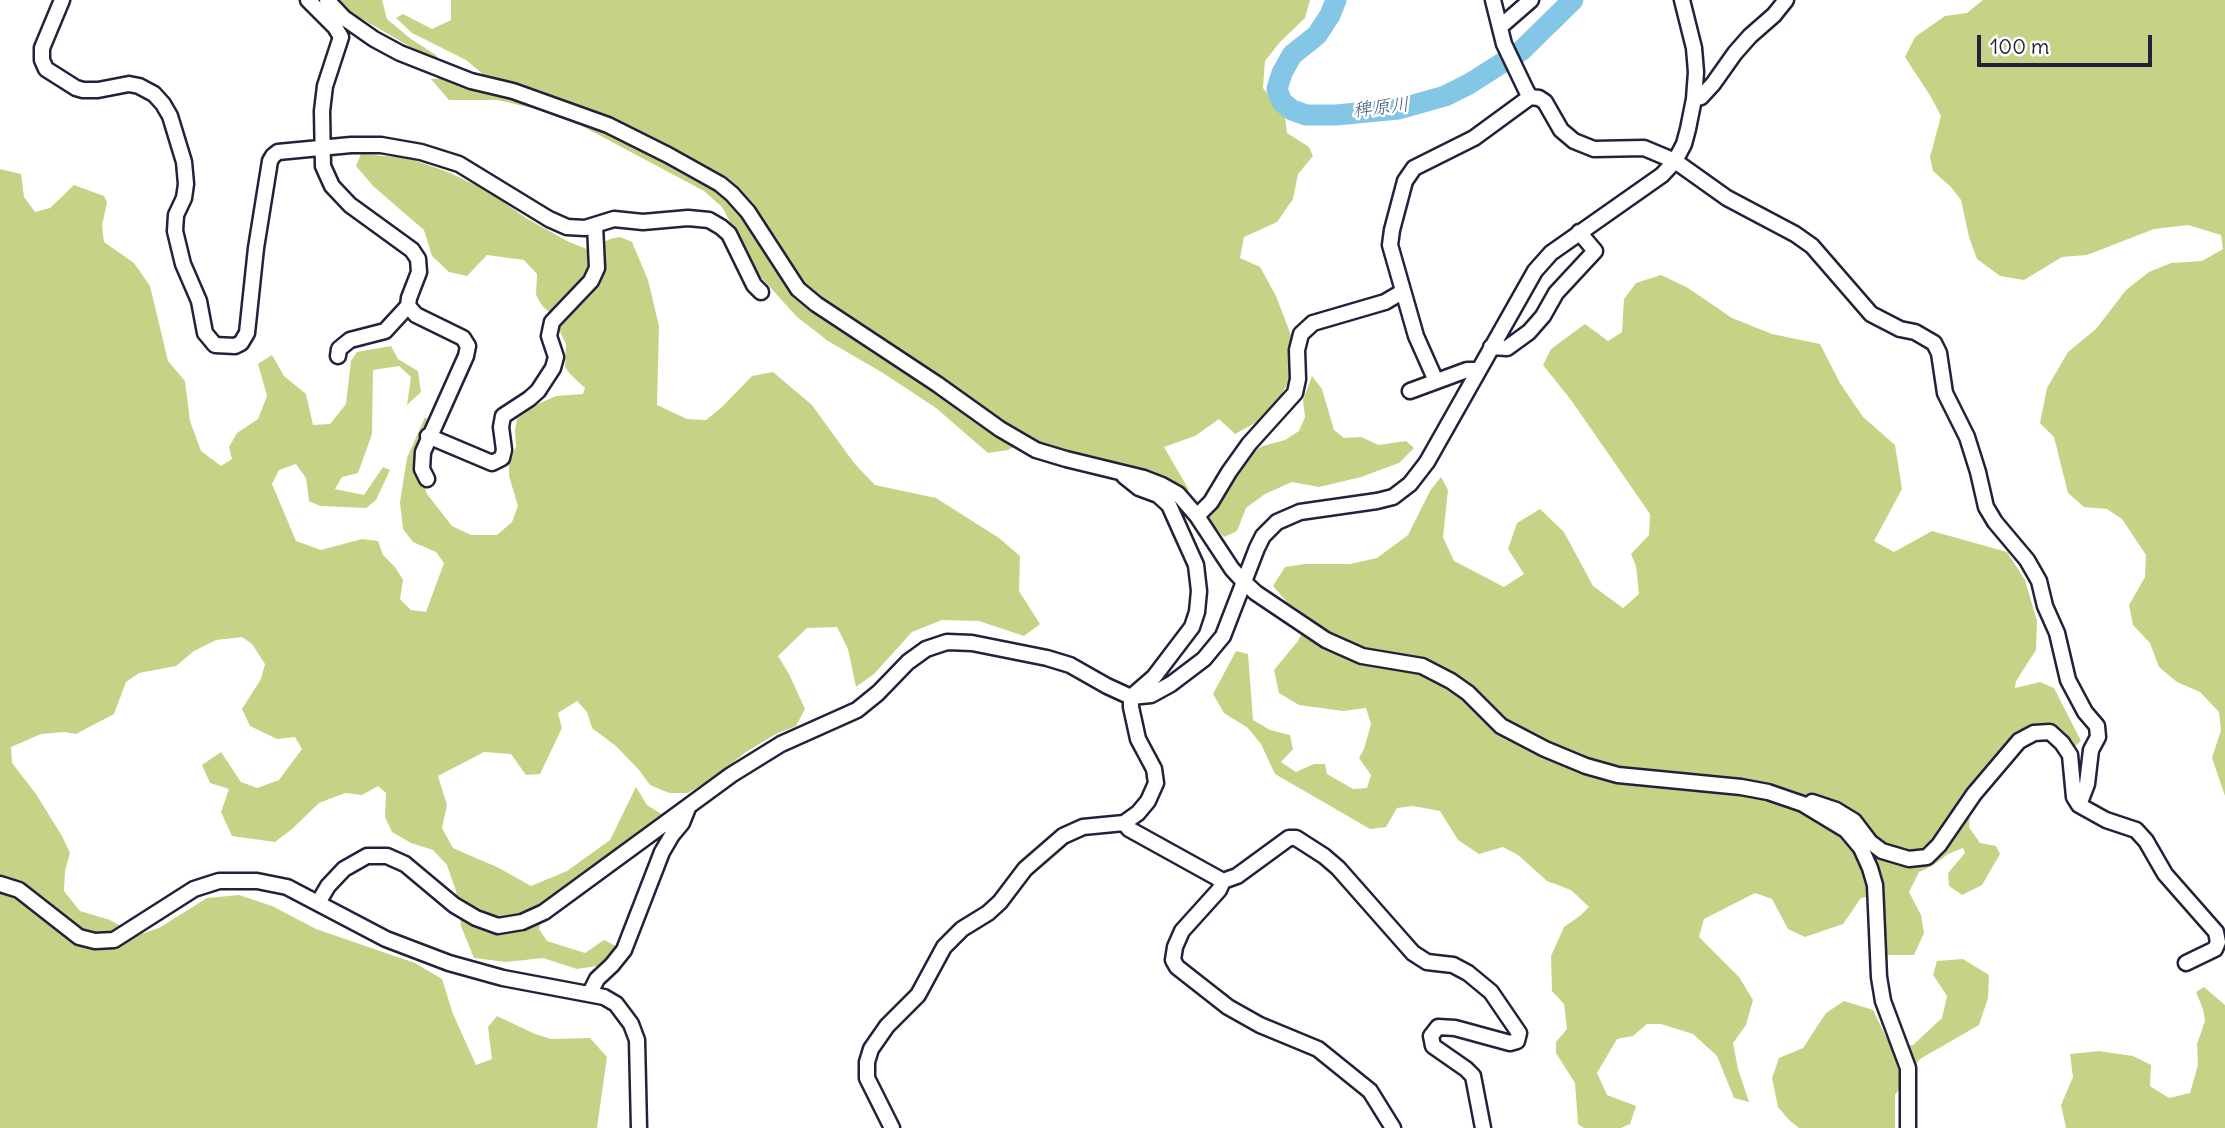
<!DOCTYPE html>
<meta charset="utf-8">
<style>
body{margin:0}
#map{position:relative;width:2225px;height:1128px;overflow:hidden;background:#fff;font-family:Delius,sans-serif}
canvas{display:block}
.scale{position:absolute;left:1977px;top:35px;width:175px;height:32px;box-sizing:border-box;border:4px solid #22223b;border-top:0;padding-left:9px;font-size:21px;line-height:24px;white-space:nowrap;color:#22223b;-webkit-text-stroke:5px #fff;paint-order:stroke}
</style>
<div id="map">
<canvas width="2225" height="1128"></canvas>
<div class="scale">100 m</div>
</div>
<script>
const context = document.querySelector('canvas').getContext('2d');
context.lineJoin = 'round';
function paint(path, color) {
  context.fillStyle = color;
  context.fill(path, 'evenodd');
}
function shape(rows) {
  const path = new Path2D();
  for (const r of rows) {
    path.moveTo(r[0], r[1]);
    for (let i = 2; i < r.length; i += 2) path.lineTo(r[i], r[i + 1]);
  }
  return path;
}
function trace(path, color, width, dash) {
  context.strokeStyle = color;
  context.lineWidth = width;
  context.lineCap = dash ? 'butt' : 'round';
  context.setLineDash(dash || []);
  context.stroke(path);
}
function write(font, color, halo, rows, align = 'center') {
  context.font = font + ' Delius,"Klee One",sans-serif';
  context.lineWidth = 5;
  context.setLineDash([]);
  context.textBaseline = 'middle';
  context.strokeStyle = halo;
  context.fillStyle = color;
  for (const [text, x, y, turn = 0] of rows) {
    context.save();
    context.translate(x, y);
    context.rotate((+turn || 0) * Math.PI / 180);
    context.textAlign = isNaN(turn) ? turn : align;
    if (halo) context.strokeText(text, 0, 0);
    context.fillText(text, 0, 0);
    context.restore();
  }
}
const green = shape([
 [337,0,382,0,387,19,411,39,436,55,442,63,421,53,350,12],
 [451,0,1310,0,1305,18,1280,42,1265,61,1263,88,1285,116,1287,133,1309,147,1313,156,1298,174,1293,199,1277,222,1244,237,1240,258,1260,267,1276,296,1292,338,1290,379,1279,399,1257,422,1235,434,1219,419,1195,436,1164,447,1189,490,1185,495,1062,453,1029,439,1008,450,988,453,936,408,883,373,828,341,797,317,758,274,722,207,704,191,580,125,536,109,498,100,449,100,431,79,445,78,481,91,484,75,466,60,412,33,396,18,403,14,432,29,451,20],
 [1983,0,2225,0,2225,796,2212,758,2221,730,2219,712,2200,692,2177,682,2159,667,2150,643,2133,625,2129,605,2145,577,2146,555,2122,519,2107,509,2084,507,2068,493,2054,437,2040,423,2047,388,2068,352,2096,329,2126,290,2149,272,2171,263,2202,261,2223,249,2221,235,2188,225,2154,229,2087,255,2062,257,2024,280,2000,276,1977,259,1969,237,1961,200,1951,187,1933,171,1930,157,1941,116,1931,97,1905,57,1915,37,1945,16,1967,13],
 [361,154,408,158,448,172,488,191,526,218,569,242,589,250,610,239,620,237,632,242,648,280,659,326,657,405,687,419,706,420,722,407,752,376,773,372,812,405,854,463,875,485,936,498,999,538,1020,556,1019,591,1040,624,1024,636,979,621,942,620,912,632,874,674,856,687,848,649,837,627,807,628,778,656,789,674,805,709,796,726,776,734,746,752,716,776,688,793,669,793,650,785,639,770,616,746,592,728,587,712,577,701,558,713,562,728,540,774,526,775,511,754,484,752,438,776,447,805,442,828,453,848,499,868,531,886,567,871,610,840,636,787,647,805,663,815,576,877,545,904,539,929,547,941,585,953,604,940,618,947,597,966,577,969,543,958,506,962,474,958,461,926,456,891,447,865,433,850,411,843,392,832,385,817,386,793,378,786,362,795,345,793,319,803,292,829,275,842,232,836,221,812,229,789,210,783,202,765,221,752,241,782,257,788,279,780,302,749,295,737,277,739,250,726,242,709,261,679,265,664,252,644,242,637,216,640,194,651,176,666,139,673,126,682,114,714,76,734,64,732,41,734,11,747,12,763,36,794,62,836,70,853,65,871,64,891,80,911,110,920,138,935,159,928,207,898,239,895,272,906,316,929,415,963,442,979,453,1014,476,1065,492,1059,488,1027,497,1016,535,1034,551,1039,590,1038,607,1057,597,1128,0,1128,0,169,21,174,24,197,35,212,50,208,74,185,104,196,107,202,102,226,104,242,134,263,150,286,168,361,185,381,190,421,201,451,221,466,232,459,229,447,237,433,258,419,267,396,258,364,272,355,284,376,306,394,313,425,330,424,346,404,351,361,357,352,391,346,398,359,418,371,421,392,407,405,411,377,399,366,373,370,372,434,358,473,342,477,335,489,364,495,383,467,390,470,376,500,366,508,320,506,309,501,306,478,296,464,279,470,272,484,296,541,321,550,362,539,378,541,383,555,395,567,403,580,400,599,411,610,426,612,444,563,436,552,413,542,403,529,400,502,407,458,425,417,430,422,419,469,427,494,452,526,471,535,497,535,512,522,518,506,509,476,509,464,516,447,515,430,517,419,538,404,556,396,583,394,585,388,570,374,565,367,566,344,551,313,543,307,536,295,537,274,524,260,487,255,467,276,449,272,432,256,424,230,373,186,356,166],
 [1661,275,1688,288,1732,318,1772,334,1820,344,1840,383,1863,417,1895,445,1902,489,1874,541,1894,552,1932,531,2007,552,2025,580,2037,621,2036,650,2016,681,2015,688,2040,682,2054,688,2081,741,2073,748,2028,729,1970,811,1969,827,1980,843,1996,846,2000,854,1982,885,1962,895,1949,886,1948,873,1965,853,1963,848,1948,854,1932,866,1919,872,1909,892,1921,915,1924,933,1914,955,1887,955,1884,950,1885,901,1881,894,1861,898,1843,924,1805,937,1788,929,1772,899,1755,893,1704,919,1699,937,1739,977,1753,1000,1746,1025,1733,1043,1738,1069,1749,1102,1734,1098,1717,1056,1693,1034,1661,1024,1647,1024,1633,1036,1617,1039,1597,1073,1607,1095,1636,1106,1630,1124,1621,1128,1584,1128,1578,1124,1575,1083,1556,1053,1556,1042,1567,1029,1564,1004,1552,991,1551,956,1564,927,1581,915,1589,907,1571,890,1547,881,1518,855,1503,847,1479,854,1458,840,1440,811,1413,806,1397,808,1386,827,1370,829,1275,774,1261,744,1248,728,1224,713,1213,694,1236,651,1248,654,1253,720,1270,730,1290,735,1293,749,1281,762,1296,772,1314,764,1325,764,1327,774,1353,789,1367,788,1371,775,1359,758,1364,749,1371,724,1366,708,1343,711,1299,705,1279,693,1274,670,1298,641,1309,617,1287,602,1273,586,1285,567,1305,564,1350,564,1377,558,1408,535,1430,491,1441,477,1448,490,1443,537,1454,561,1504,587,1524,574,1508,549,1517,523,1540,509,1564,532,1593,586,1623,608,1639,594,1636,566,1631,554,1649,535,1650,514,1571,400,1543,365,1551,349,1585,324,1608,341,1622,332,1624,299,1636,283],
 [1312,376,1322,389,1334,430,1344,438,1361,437,1379,445,1406,441,1414,448,1399,463,1361,477,1319,487,1292,482,1265,494,1246,508,1237,531,1224,537,1208,519,1232,474,1248,454,1263,446,1285,440,1299,431,1305,417,1303,400],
 [1963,959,1989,975,1988,998,1979,1025,1920,1059,1895,1095,1895,1128,1799,1128,1789,1120,1778,1107,1772,1078,1779,1058,1803,1048,1826,1013,1844,1001,1873,1010,1891,1047,1913,1045,1942,1018,1947,996,1933,975,1937,961],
 [2204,987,2225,1005,2225,1128,2066,1128,2061,1105,2073,1077,2070,1054,2099,1051,2133,1056,2151,1065,2150,1086,2169,1098,2190,1093,2198,1065,2197,1044,2205,1021,2203,1009,2196,992]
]);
const river = shape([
 [1336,0,1330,15,1317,35,1292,55,1282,73,1277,89,1282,102,1292,110,1306,115,1336,115,1399,109,1445,96,1469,84,1521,51,1573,0]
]);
const street = shape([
 [62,0,42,48,42,60,46,69,76,88,83,90,98,90,129,84,139,86,154,94,163,104,170,116,184,162,186,184,184,198,176,215,175,231,183,264,199,301,205,333,215,345,235,346,241,343,247,333,256,248,270,161,273,156,278,152,351,145,381,145,421,152,459,164,549,219,567,227,585,228,614,219,643,222,688,218,709,220,721,227,729,234,754,285,761,292],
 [308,0,335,27,341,37,325,86,322,111,323,166,332,186,350,205,412,250,418,259,419,272,409,298,408,306,416,315,463,338,468,346,466,356,423,452,422,469,427,479],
 [327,0,344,18,374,39,400,53,471,81,513,91,608,125,668,155,720,184,732,194,748,212,798,289,816,304,937,384,1000,429,1036,450,1066,459,1144,478,1162,485,1178,494,1197,516,1232,569,1244,582,1256,593,1326,640,1362,656,1422,666,1451,681,1468,693,1501,726,1545,749,1586,766,1618,775,1741,787,1768,792,1803,804,1846,830,1861,848,1870,868,1875,885,1879,977,1883,1001,1908,1068,1908,1128],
 [1493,0,1504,44,1526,90,1530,97,1539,98,1545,102,1561,130,1574,141,1594,149,1644,148,1675,161,1727,198,1795,234,1812,246,1871,314,1900,329,1915,332,1934,343,1939,353,1945,393,1967,437,1978,472,1986,507,1995,522,2027,560,2039,581,2045,606,2057,633,2068,680,2085,712,2097,726,2098,737,2091,750,2087,784,2079,805],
 [1500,27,1531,0],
 [1694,99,1701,97,1713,84,1735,53,1750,36,1774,15,1786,0],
 [1491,347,1507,348,1529,332,1543,316,1556,293,1595,251,1579,232],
 [338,356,339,349,350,340,385,331,408,306],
 [1436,381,1416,336,1390,245,1392,230,1405,181,1414,168,1474,138,1530,97],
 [1410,391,1467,370,1479,370],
 [428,436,492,463,502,458,504,450,501,427,503,416,529,399,538,391,553,368,556,357,549,336,552,322,591,281,597,268,595,225],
 [1197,516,1211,502,1229,472,1249,444,1295,393,1298,379,1297,350,1301,334,1313,323,1385,302,1402,292],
 [1812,802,1836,810,1854,821,1870,842,1882,851,1909,859,1927,857,1939,845,1974,794,2019,741,2034,733,2050,732,2062,743,2070,755,2074,797,2079,805,2106,820,2136,830,2146,841,2165,874,2216,932,2218,942,2215,949,2186,963],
 [1124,823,1129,829,1223,881,1237,876,1289,838,1296,838,1324,856,1338,868,1413,953,1427,962,1453,965,1468,973,1491,992,1519,1033,1517,1041,1510,1043,1455,1028,1438,1027,1431,1036,1433,1046,1466,1069,1473,1076,1483,1128],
 [1223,881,1219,890,1182,931,1175,947,1173,960,1177,967,1228,1007,1260,1025,1318,1049,1370,1091,1393,1128],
 [0,884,19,890,79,937,95,941,114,940,194,889,219,881,257,881,287,887,386,939,449,963,503,978,604,997,616,1004,631,1024,637,1040,639,1128],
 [318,903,328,886,344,869,367,856,387,856,405,864,454,905,476,918,498,926,522,922,544,912,731,775,781,744,857,710,878,693,908,662,926,649,947,642,972,643,1047,658,1070,665,1107,686,1131,697,1151,695,1171,684,1204,659,1223,636,1257,548,1263,536,1277,522,1300,512,1377,501,1393,497,1410,484,1427,462,1535,271,1551,253,1662,175,1675,161,1684,144,1688,129,1694,99,1696,72,1694,48,1682,0],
 [590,993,597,979,612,965,624,950,662,852,672,835,682,823,688,808],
 [892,1128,867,1078,867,1062,871,1049,887,1026,918,995,944,947,962,929,988,913,1000,902,1025,869,1063,836,1083,827,1124,823,1138,813,1148,801,1156,783,1154,769,1138,739,1131,707,1131,697,1154,677,1192,627,1197,612,1199,591,1196,565,1169,505,1158,495,1139,488,1124,476]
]);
const waterNames = [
 ["稗原川",1381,108,-7]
];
paint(green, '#c6d386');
trace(river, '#84c6e5', 21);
trace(street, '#22223b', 19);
trace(street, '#fff', 14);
write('italic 19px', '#445b76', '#fff', waterNames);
</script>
